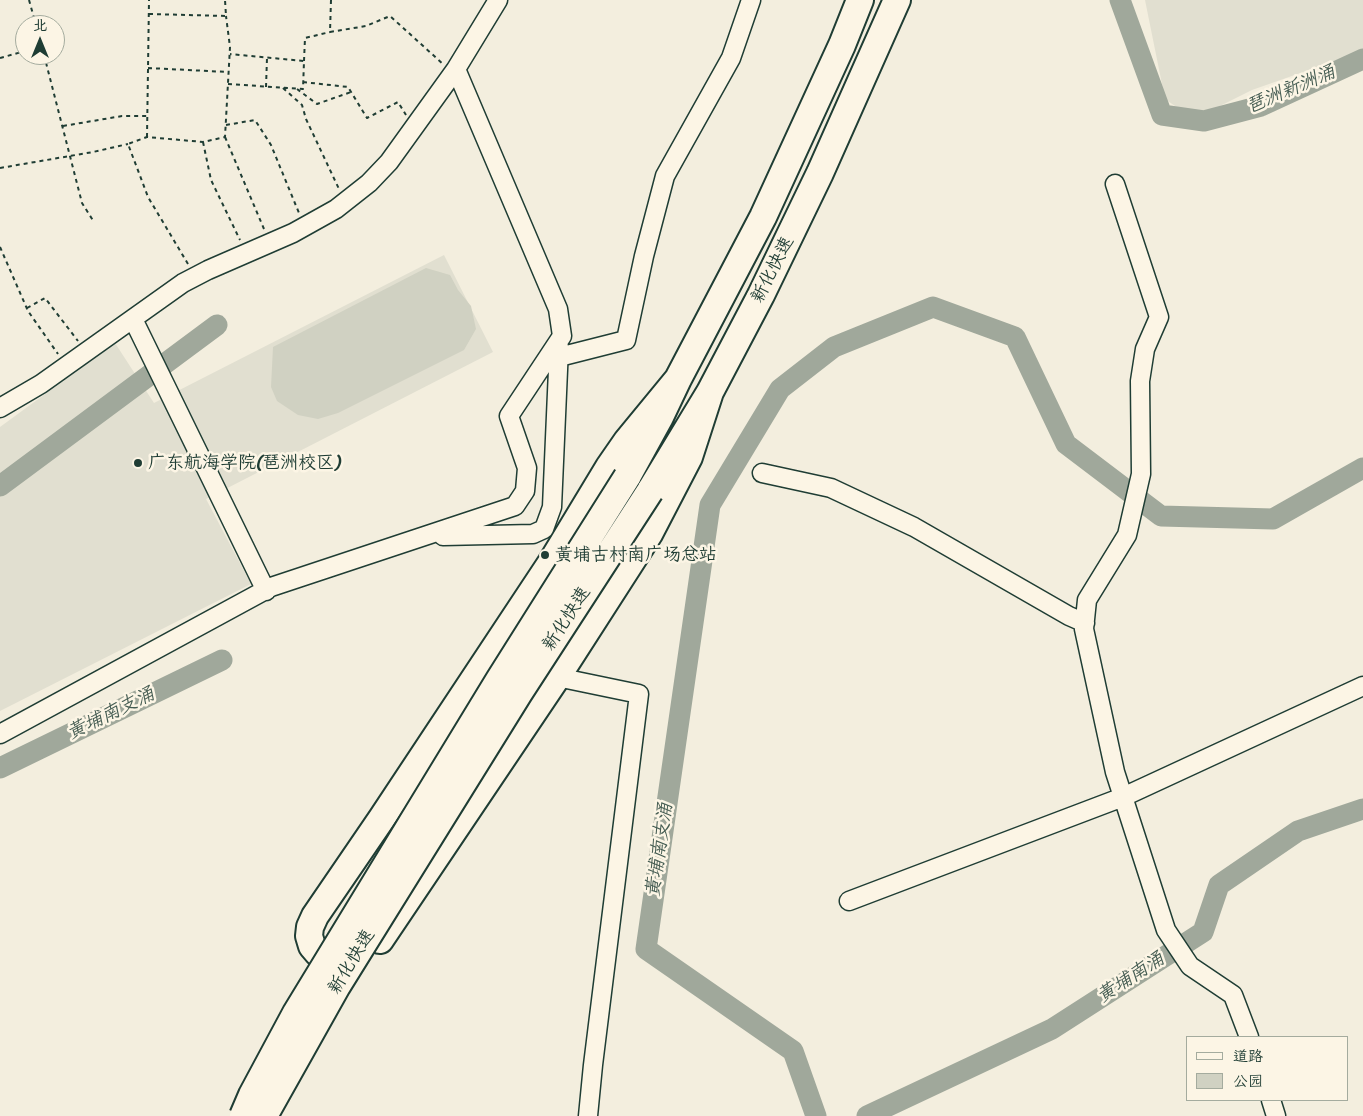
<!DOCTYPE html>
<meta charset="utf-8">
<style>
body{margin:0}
#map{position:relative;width:1363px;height:1116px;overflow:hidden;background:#f3eede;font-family:Sriracha,"LXGW WenKai TC",sans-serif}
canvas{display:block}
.legend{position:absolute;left:1186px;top:1036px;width:162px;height:65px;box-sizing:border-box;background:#fcf5e5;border:1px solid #a4ab9e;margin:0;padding:6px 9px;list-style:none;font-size:15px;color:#1f3d34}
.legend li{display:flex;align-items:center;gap:10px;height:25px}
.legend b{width:25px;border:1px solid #a4ab9e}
.north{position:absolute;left:15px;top:15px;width:50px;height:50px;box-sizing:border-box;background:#fcf5e5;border:1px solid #a4ab9e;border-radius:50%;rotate:0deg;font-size:14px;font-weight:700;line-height:20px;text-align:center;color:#1f3d34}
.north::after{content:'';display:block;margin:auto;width:18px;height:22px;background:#1f3d34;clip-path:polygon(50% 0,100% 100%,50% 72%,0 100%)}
</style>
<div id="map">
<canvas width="1363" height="1116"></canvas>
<ul class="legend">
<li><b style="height:6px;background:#fcf5e5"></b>道路</li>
<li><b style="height:14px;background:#d0d1c2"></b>公园</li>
</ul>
<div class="north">北</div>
</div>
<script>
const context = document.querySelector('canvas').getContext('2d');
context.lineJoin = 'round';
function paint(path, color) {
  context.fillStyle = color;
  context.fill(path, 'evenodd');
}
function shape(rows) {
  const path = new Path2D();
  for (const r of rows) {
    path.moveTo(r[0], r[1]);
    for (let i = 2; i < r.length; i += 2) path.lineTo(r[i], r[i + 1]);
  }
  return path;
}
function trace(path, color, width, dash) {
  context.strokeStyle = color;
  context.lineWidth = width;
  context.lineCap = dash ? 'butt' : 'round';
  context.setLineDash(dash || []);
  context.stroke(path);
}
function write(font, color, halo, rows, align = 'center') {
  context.font = font + ' Sriracha,"LXGW WenKai TC",sans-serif';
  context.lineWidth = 5;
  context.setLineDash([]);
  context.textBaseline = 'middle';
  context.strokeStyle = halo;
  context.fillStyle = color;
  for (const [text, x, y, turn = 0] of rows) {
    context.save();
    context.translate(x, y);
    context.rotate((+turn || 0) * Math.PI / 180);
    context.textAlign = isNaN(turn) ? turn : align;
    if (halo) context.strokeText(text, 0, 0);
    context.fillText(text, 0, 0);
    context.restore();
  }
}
const built = shape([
 [1145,0,1363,0,1363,51,1252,90,1206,113,1188,115,1165,99],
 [444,255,493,352,206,499,251,584,0,711,0,427,115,343,154,403]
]);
const green = shape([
 [426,268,450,275,458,290,471,306,476,329,464,350,338,413,318,419,298,415,277,401,271,387,273,347]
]);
const river = shape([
 [1120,0,1162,115,1204,121,1261,106,1363,59],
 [0,486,217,325],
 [0,768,222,660],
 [816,1116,793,1051,646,949,710,505,780,389,834,347,933,307,1015,337,1066,444,1161,516,1273,519,1363,468],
 [867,1116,1052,1029,1203,932,1219,885,1298,831,1363,809]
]);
const path = shape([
 [29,0,36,25],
 [331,0,330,32,366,26,390,16,443,64],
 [149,14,226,16,225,0],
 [44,55,82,203,94,222],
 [0,58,25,51],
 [304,61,305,38,330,32],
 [148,68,228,72],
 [303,82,348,87,367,118,398,102,406,115],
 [228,84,303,89,304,61,230,54],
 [266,87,267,58],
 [283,88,302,105,306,119,339,189],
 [297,89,317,104,351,92],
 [226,125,255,120,271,145,299,213],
 [63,126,122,116,147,116],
 [147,137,149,0],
 [225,137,264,229],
 [203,142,211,180,240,240],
 [0,168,93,152,128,144],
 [0,247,28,311,58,354],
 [188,264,148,197,128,144,147,137,203,142,225,137,230,47,226,16],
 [27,308,45,298,78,341]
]);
const minor = shape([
 [1115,184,1159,317,1145,349,1140,381,1141,474,1127,535,1087,600,1084,629,1115,772,1166,930,1190,966,1233,995,1249,1037],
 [133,319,266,591],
 [559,357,626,340,644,256,665,176,731,58,751,0],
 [0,408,41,384,183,283,208,270,293,233,336,209,369,183,389,162,456,69],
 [762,473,831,488,914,527,1069,616,1085,623],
 [443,536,533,534,544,529,552,507,559,347],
 [557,677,639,694,593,1065,588,1116],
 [0,734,271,587,515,506,525,491,527,468,509,416,562,336,558,309,456,69,498,0],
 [849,901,1123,797,1363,686],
 [1271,1100,1276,1116]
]);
const highway = shape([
 [627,477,660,417,678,379,763,217,842,45,860,0],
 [650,491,710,392,761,295,820,173,897,0],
 [380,940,557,677,649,534,689,457,710,392],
 [350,964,332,962,318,953,312,946,309,936,310,927,315,916,382,818,551,563,609,467,627,441,678,379]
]);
const highwayBridge = shape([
 [243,1116,252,1095,296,1013,499,680,627,477],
 [264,1116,337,986,519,693,650,491]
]);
const markers = [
 [138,463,5,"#1f3d34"],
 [545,555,5,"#1f3d34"]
];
const streetNames = [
 ["新化快速",773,270,-63],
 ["新化快速",567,619,-57],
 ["新化快速",352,962,-59]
];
const poiNames = [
 ["广东航海学院(琶洲校区)",148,463],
 ["黄埔古村南广场总站",555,555]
];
const waterNames = [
 ["琶洲新洲涌",1291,90,-23],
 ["黄埔南支涌",111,714,-26],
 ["黄埔南支涌",660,850,-82],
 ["黄埔南涌",1131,978,-33]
];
paint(built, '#e1dfd0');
paint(green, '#d0d1c2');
trace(river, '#a0a89b', 21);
trace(minor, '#1f3d34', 21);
trace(highway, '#1f3d34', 30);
trace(path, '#1f3d34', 2, [4, 4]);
trace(minor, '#fcf5e5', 18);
trace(highway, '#fcf5e5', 26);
trace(highwayBridge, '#1f3d34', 30, []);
trace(highwayBridge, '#fcf5e5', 26);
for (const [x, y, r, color] of markers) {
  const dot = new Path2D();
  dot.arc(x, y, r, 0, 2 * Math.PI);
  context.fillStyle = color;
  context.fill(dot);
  trace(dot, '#fcf5e5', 2);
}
write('18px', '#1f3d34', '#fcf5e5', streetNames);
write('18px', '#1f3d34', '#fcf5e5', poiNames, 'left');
write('italic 19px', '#465d53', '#fcf5e5', waterNames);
</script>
